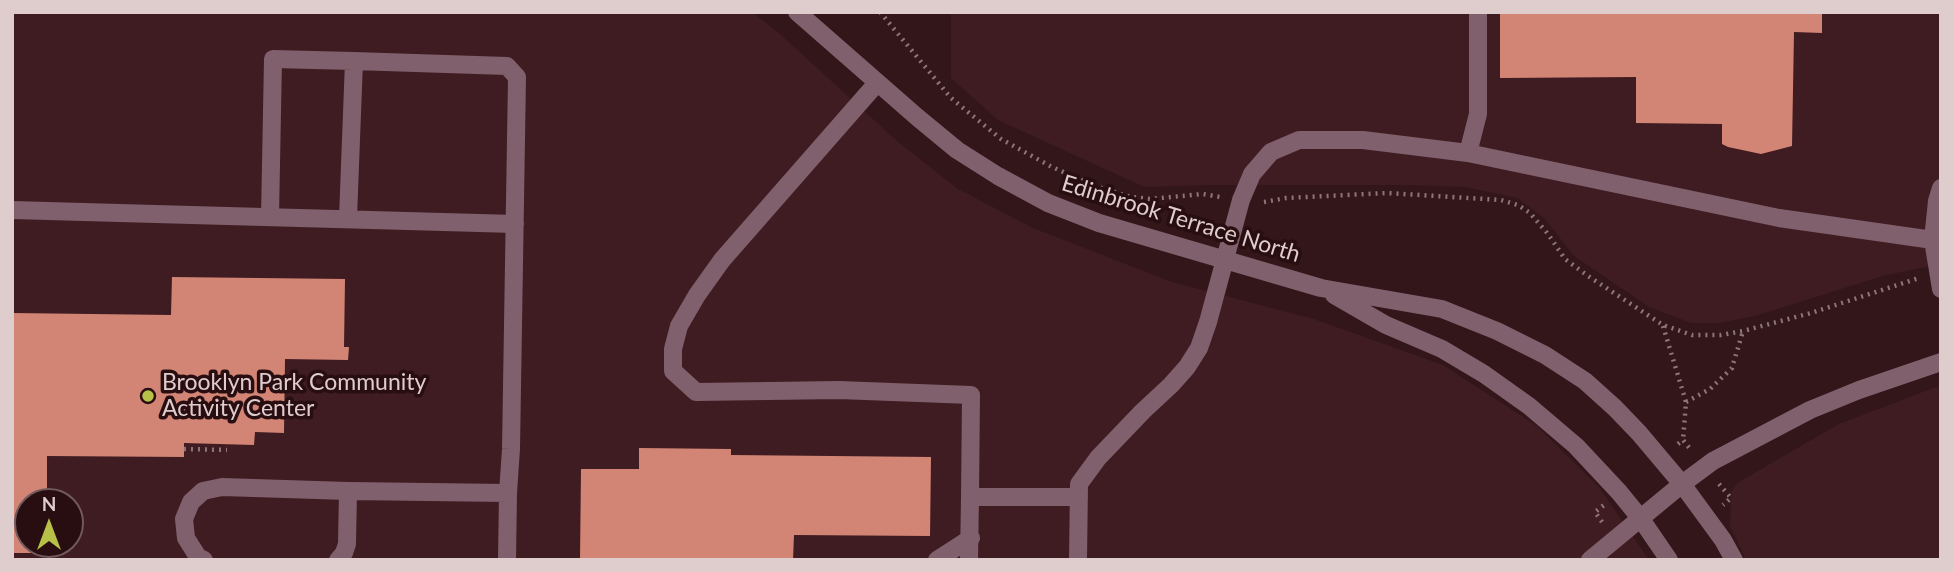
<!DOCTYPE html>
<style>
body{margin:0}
#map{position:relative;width:1953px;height:572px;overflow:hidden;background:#32161a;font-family:Lato,sans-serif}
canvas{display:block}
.frame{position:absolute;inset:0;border:14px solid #dfcccd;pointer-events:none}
.north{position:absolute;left:14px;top:488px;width:70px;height:70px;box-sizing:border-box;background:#280d11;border:2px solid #71595c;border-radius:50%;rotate:0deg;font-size:19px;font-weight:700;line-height:28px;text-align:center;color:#dfcccd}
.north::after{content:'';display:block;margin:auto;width:24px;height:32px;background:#b8c147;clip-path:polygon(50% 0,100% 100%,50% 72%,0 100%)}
</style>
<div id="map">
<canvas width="1953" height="572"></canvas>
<div class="frame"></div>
<div class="north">N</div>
</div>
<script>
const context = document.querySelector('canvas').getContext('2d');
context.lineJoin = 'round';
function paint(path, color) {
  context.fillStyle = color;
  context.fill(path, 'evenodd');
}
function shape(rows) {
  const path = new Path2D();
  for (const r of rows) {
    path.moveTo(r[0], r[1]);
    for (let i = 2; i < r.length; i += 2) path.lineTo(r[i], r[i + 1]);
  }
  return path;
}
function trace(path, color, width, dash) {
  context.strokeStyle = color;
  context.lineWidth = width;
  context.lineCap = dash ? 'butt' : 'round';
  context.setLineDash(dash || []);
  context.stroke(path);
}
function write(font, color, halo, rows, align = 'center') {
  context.font = font + ' Lato,sans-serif';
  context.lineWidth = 7;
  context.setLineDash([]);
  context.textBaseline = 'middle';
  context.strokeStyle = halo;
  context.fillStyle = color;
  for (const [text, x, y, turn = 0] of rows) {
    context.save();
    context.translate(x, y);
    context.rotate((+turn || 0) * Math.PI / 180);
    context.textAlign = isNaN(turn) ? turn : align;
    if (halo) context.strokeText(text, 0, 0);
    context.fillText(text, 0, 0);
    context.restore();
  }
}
const built = shape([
 [12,12,752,12,780,34,897,141,958,189,1033,228,1172,282,1314,319,1443,365,1537,426,1599,487,1649,560,12,560],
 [28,502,70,502,70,544,28,544],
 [951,12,1941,12,1941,264,1886,275,1755,316,1719,323,1691,323,1649,307,1574,256,1544,218,1517,198,1465,187,1411,185,1212,185,1144,187,998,120,951,78],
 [1941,387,1941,560,1746,560,1730,527,1731,492,1737,483,1839,424,1933,388]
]);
const building = shape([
 [1500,12,1822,12,1822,33,1794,32,1792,146,1761,154,1728,147,1722,144,1722,124,1636,123,1636,77,1500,78],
 [172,277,345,279,344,347,349,347,348,360,285,359,284,433,255,432,254,445,184,443,184,457,47,456,47,502,28,502,28,544,46,544,46,553,12,553,12,313,171,315],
 [639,448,731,449,731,455,931,457,930,536,794,535,793,560,580,560,581,469,639,469]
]);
const path = shape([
 [880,12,951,98,1001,139,1052,167,1095,186,1131,197,1150,199,1203,194,1220,197],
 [1264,202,1286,198,1387,193,1501,200,1518,205,1530,213,1548,234,1565,259,1588,276,1663,325,1692,335,1721,335,1743,331,1811,313,1919,278],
 [1663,326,1686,402,1683,440],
 [1686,402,1710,389,1732,368,1743,331],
 [1678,444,1683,440,1691,450],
 [184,449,227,450],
 [1719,484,1731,498,1723,505],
 [1602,522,1595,512,1604,505]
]);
const minor = shape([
 [797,12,917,117,957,150,998,176,1048,203,1099,223,1321,288,1442,309,1497,331,1545,355,1585,381,1615,408,1639,433,1682,484,1723,540,1734,560],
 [877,83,722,260,697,295,679,326,673,349,673,371,696,392,839,390,971,395,970,497],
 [1468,153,1478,114,1478,12],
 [1941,188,1937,201,1933,240,1941,289],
 [12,210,515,224],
 [270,217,273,59,354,61],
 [348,218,354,61,507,66,517,77,511,449,508,493,507,560],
 [1334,295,1386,325,1442,349,1484,374,1529,406,1576,446,1619,492,1641,519,1669,560],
 [204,560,198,557,186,538,184,519,191,502,203,491,222,487,348,491,508,493],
 [338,560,344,553,347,544,348,491],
 [937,560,971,538],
 [969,560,970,497,1079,497],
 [1078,560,1079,484,1098,458,1143,411,1171,385,1187,367,1199,348,1208,322,1241,200,1252,174,1271,152,1299,140,1363,140,1468,153,1779,218,1933,240],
 [1590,560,1682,484,1713,461,1810,410,1859,390,1941,362]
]);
const markers = [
 [148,396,7,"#b8c147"]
];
const streetNames = [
 ["Edinbrook Terrace North",1181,219,17]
];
const poiNames = [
 ["Brooklyn Park Community",162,383],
 ["Activity Center",162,409]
];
paint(built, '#3f1c21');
paint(building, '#d38575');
trace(path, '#8d7578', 4.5, [2, 5]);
trace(minor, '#80606d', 18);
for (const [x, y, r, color] of markers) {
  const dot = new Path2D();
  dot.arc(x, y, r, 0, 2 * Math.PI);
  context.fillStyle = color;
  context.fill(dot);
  trace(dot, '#280d11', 2.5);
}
write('23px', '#dfcccd', '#280d11', streetNames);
write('23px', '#dfcccd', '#280d11', poiNames, 'left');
</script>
